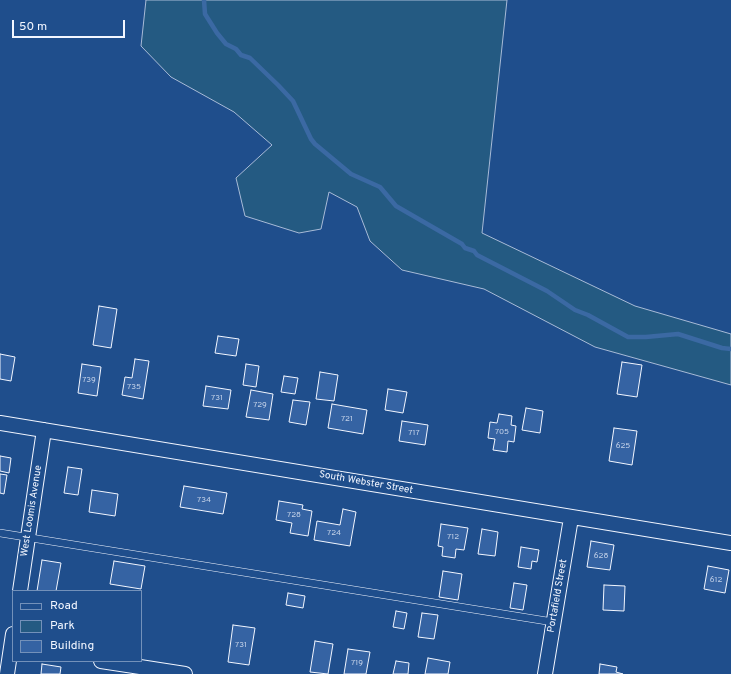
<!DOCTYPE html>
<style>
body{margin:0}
#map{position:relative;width:731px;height:674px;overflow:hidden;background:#1f4e8c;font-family:Overpass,sans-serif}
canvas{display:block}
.legend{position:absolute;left:12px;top:590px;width:130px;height:72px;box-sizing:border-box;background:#1f4e8c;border:1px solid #7391ba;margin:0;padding:5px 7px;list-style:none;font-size:12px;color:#f2f6ff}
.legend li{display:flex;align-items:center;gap:8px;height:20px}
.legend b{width:20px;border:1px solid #7391ba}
.scale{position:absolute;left:12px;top:20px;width:113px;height:18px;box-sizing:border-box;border:2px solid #f2f6ff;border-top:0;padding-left:5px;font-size:12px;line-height:14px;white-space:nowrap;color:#f2f6ff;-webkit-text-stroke:3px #1f4e8c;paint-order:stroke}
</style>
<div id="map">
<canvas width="731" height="674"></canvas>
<ul class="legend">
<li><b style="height:5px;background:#1f4e8c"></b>Road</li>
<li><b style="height:11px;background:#245a82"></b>Park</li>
<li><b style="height:11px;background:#3563a3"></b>Building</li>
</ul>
<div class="scale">50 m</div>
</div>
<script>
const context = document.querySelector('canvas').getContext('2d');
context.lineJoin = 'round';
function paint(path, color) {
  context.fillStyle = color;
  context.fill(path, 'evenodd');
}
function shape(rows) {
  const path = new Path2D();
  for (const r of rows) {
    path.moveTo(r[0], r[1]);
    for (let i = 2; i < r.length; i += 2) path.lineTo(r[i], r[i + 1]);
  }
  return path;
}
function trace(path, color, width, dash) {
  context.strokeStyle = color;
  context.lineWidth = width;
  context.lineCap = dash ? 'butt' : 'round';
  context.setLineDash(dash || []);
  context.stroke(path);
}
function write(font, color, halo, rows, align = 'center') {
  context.font = font + ' Overpass,sans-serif';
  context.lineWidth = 3;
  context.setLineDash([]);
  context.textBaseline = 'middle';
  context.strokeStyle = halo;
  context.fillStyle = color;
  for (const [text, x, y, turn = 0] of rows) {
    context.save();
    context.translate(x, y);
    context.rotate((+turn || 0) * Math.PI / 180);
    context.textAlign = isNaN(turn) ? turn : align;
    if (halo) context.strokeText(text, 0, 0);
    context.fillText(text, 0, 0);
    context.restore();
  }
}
const green = shape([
 [146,0,507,0,482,233,635,306,731,334,731,385,595,347,484,289,402,270,370,241,357,207,329,192,321,229,299,233,245,216,236,178,272,145,234,112,171,77,141,46,146,0]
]);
const stream = shape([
 [204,0,205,14,217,33,226,44,236,49,241,55,250,58,278,85,293,101,311,139,315,144,351,174,380,187,396,206,462,244,465,248,474,251,477,255,547,291,575,310,588,315,628,337,646,337,678,334,722,348,731,349]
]);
const building = shape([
 [99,306,117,309,111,348,93,345,99,306],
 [218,336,239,339,236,356,215,353,218,336],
 [0,354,15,357,11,381,0,379,0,354],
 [135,359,149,361,143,399,122,395,125,377,132,378,135,359],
 [622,362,642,365,637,397,617,394,622,362],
 [82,364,101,367,97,396,78,393,82,364],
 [246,364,259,366,256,387,243,385,246,364],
 [320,372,338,375,334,401,316,399,320,372],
 [284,376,298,378,295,394,281,392,284,376],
 [206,386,231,390,228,409,203,406,206,386],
 [388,389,407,392,403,413,385,410,388,389],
 [251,390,273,394,269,420,246,417,251,390],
 [293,400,310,402,306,425,289,422,293,400],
 [332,404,367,410,363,434,328,428,332,404],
 [526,408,543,411,540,433,522,430,526,408],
 [499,414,512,416,511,425,516,426,514,442,508,441,507,452,493,450,495,439,488,438,490,422,497,423,499,414],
 [402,421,428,425,425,445,399,441,402,421],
 [614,428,637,431,632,465,609,461,614,428],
 [0,456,11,458,9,473,0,471,0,456],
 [68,467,82,469,78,495,64,493,68,467],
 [0,474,7,475,4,494,0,493,0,474],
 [184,486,227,493,223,514,180,507,184,486],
 [92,490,118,494,115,516,89,512,92,490],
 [279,501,303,505,302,509,312,511,308,536,290,533,292,523,276,520,279,501],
 [343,509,356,512,350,546,314,540,317,521,340,525,343,509],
 [441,524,468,528,464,550,456,549,455,558,442,556,443,547,438,546,441,524],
 [482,529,498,532,495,556,478,554,482,529],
 [591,541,614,545,610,570,587,567,591,541],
 [521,547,539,550,537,562,532,561,531,569,518,567,521,547],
 [42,560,61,563,56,591,37,591,42,560],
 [114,561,145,566,141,589,110,584,114,561],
 [708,566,729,570,725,593,704,589,708,566],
 [443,571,462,574,458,600,439,597,443,571],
 [514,583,527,585,523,610,510,608,514,583],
 [604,585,625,586,624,611,603,610,604,585],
 [288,593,305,596,303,608,286,605,288,593],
 [396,611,407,613,404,629,393,627,396,611],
 [422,613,438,615,434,639,418,637,422,613],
 [233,625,255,628,249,665,228,662,233,625],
 [315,641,333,644,328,674,310,672,315,641],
 [348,649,370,652,366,674,344,674,348,649],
 [428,658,450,662,448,674,425,674,428,658],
 [396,661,409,663,408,674,393,674,396,661],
 [42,664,61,667,60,674,41,674,42,664],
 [600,664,617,667,616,672,623,674,599,674,600,664]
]);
const service = shape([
 [0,533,553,622]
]);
const minor = shape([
 [0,423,731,543],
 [20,591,44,430],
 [101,661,185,674],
 [7,674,13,634],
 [545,674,571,518]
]);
const numberNames = [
 ["739",89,380],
 ["735",134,387],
 ["731",217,398],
 ["729",260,405],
 ["721",347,419],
 ["705",502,432],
 ["717",414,433],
 ["625",623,446],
 ["734",204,500],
 ["728",294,515],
 ["724",334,533],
 ["712",453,537],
 ["628",601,556],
 ["612",716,580],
 ["731",241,645],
 ["719",357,663]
];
const streetNames = [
 ["South Webster Street",366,483,10],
 ["West Loomis Avenue",32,511,-81],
 ["Portafield Street",558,596,-80]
];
paint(green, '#245a82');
trace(green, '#a8bbd7', 1);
trace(stream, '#3b69a3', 4.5);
paint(building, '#3563a3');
trace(building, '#f2f6ff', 1);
trace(service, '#f2f6ff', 8);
trace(minor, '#f2f6ff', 16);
trace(service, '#1f4e8c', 7);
trace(minor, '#1f4e8c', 14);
write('8px', '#c3d1e8', null, numberNames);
write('10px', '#f2f6ff', '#1f4e8c', streetNames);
</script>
